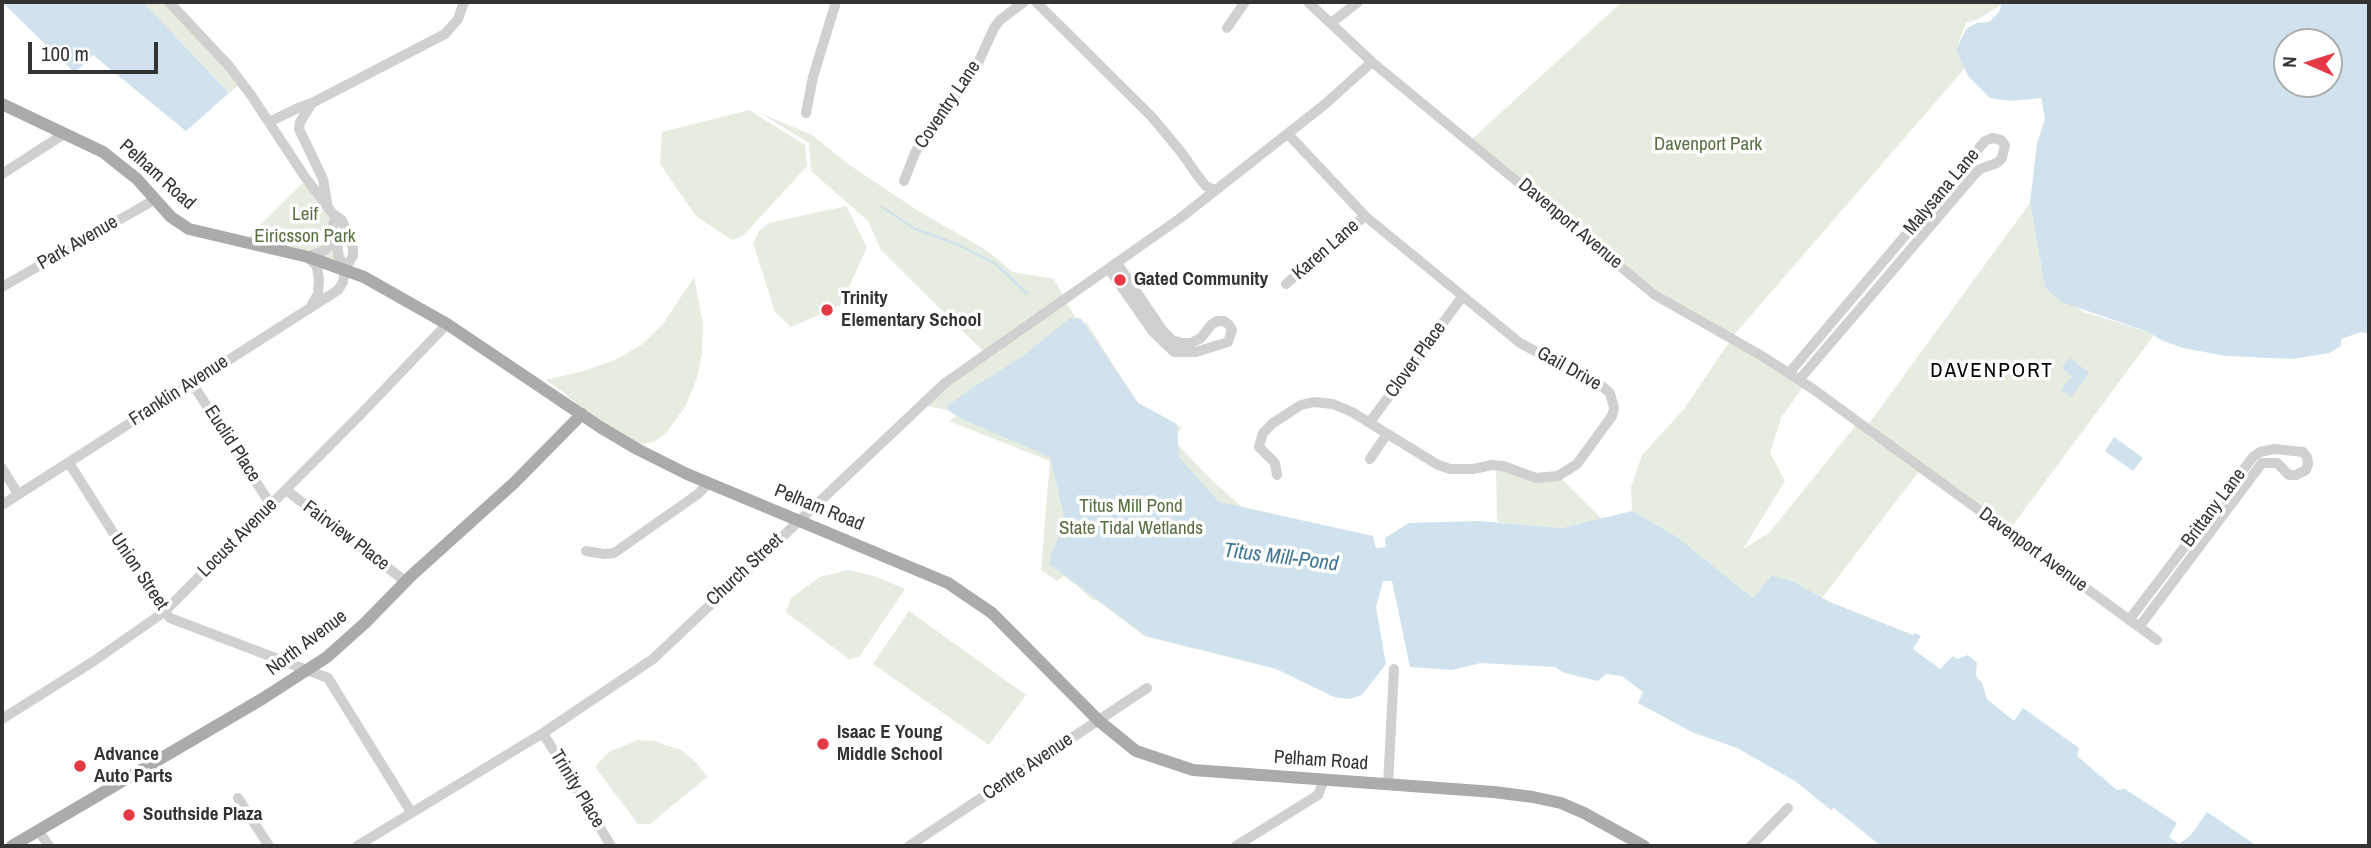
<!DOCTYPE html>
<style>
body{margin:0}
#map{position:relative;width:2371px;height:848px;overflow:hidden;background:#fff;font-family:"Archivo Narrow",sans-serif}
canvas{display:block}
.frame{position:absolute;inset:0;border:4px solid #333;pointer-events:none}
.north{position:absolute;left:2273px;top:28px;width:70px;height:70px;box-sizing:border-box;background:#fff;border:2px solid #adadad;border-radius:50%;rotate:273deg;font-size:19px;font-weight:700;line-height:28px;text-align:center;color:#333}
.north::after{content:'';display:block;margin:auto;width:24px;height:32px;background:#e63946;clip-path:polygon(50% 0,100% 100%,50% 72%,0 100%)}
.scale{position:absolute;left:28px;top:42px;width:130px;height:32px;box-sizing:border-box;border:4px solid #333;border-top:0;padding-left:9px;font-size:21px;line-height:24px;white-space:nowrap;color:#333;-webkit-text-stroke:5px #fff;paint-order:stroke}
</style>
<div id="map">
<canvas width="2371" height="848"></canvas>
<div class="frame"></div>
<div class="north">N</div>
<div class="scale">100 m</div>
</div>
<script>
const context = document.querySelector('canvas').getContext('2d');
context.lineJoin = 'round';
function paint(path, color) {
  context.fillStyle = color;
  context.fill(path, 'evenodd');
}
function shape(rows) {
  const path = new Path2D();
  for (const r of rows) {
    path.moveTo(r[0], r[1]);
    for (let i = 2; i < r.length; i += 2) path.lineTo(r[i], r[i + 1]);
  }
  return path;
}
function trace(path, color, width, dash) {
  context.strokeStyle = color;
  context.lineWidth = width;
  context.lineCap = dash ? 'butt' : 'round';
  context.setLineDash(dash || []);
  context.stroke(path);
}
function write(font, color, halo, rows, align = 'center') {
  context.font = font + ' "Archivo Narrow",sans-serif';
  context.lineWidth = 7;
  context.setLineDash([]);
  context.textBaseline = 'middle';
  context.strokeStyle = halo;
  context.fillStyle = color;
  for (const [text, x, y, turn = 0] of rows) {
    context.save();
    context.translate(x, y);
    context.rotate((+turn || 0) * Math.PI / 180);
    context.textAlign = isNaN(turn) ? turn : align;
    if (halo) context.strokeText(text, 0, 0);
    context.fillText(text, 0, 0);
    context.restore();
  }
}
const green = shape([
 [143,2,171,2,243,82,229,93],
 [1622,2,2000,2,2001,5,1978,19,1966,23,1956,49,1965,68,1734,335,1807,381,1781,418,1770,453,1785,481,1743,549,1769,533,1857,424,1865,429,2030,203,2045,287,2084,312,2149,332,2154,335,2007,533,1920,470,1822,598,1794,582,1753,598,1676,536,1632,511,1631,487,1642,455,1684,409,1734,335,1660,292,1471,140],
 [749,110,805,145,807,166,743,236,732,240,696,216,660,164,662,132],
 [760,113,812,135,848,164,917,210,986,250,1013,272,1054,279,1075,317,1081,319,1084,323,1086,322,1138,403,1182,428,1177,433,1178,445,1213,481,1242,507,1274,514,1199,650,1144,636,1098,601,1091,599,1080,588,1064,576,1057,581,1041,570,1050,461,949,421,956,416,948,410,920,405,986,354,881,250,868,221,811,171,809,143],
 [309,177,334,213,348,268,241,244],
 [846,206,867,247,841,305,791,327,775,312,753,243,759,231,769,223],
 [694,277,703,324,702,353,697,378,685,407,665,434,653,442,641,444,614,431,580,407,561,390,545,380,584,371,615,360,641,345,663,324],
 [1496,468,1561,478,1602,519,1562,528,1497,522],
 [848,570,877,577,905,589,859,657,849,659,786,612,791,598,820,577],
 [909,611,1026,695,989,745,873,664],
 [638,740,654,741,681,750,696,762,707,777,650,824,638,824,595,767,609,752]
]);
const water = shape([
 [2,2,143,2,229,93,186,131,93,55,75,73],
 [2002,2,2369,2,2369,334,2361,332,2341,339,2341,346,2329,353,2292,359,2226,356,2183,348,2161,340,2149,332,2061,302,2045,287,2030,203,2037,144,2045,119,2041,98,2010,101,1990,98,1968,76,1956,49,1967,28,1977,23,1989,22,1999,12],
 [2329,42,2329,84,2287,84,2287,42],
 [1075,318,1081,319,1138,403,1177,424,1179,457,1219,502,1373,536,1376,548,1386,547,1385,538,1409,523,1479,521,1562,528,1632,511,1676,536,1753,598,1772,576,1794,582,1830,602,1913,635,1915,633,1921,636,1913,649,1940,669,1953,656,1957,659,1968,655,1977,663,1976,676,1982,683,1987,699,2014,721,2023,708,2079,748,2077,756,2117,790,2125,789,2177,823,2169,837,2179,844,2191,835,2207,812,2257,846,1881,846,1834,808,1831,810,1795,781,1737,748,1692,732,1638,703,1643,692,1622,676,1606,674,1598,681,1565,673,1555,667,1481,663,1452,670,1410,667,1392,581,1383,581,1376,607,1386,664,1362,695,1350,699,1334,697,1276,669,1147,636,1049,564,1051,554,1060,534,1064,515,1050,457,962,419,948,410,947,406,971,389,1023,356,1069,319],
 [2070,358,2089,373,2071,397,2061,390,2072,376,2062,368],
 [2114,437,2143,458,2133,471,2105,451]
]);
const stream = shape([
 [882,207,915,229,957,244,996,264,1027,294]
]);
const minor = shape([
 [1036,2,1152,117,1181,152,1200,179,1206,186,1214,190],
 [1308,2,1372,62],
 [1331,23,1358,2],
 [1227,28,1245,2],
 [312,103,300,122,299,129,323,179,327,202],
 [806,113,813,77,836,2],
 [269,122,298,108,312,103,445,34,458,19,464,2],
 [2,174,64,134],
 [904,181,915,153,932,123,972,76,994,28,1000,20,1024,2],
 [336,233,338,255,345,269],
 [1109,269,1153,332,1174,352,1196,352,1228,342,1232,330,1229,325,1224,321,1217,321,1211,325,1201,338,1191,343,1181,343,1172,340,1163,331,1117,263],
 [1286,284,1365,216],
 [2,287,154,200],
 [312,304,318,294,319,280,317,267,308,257,325,250,330,244,334,222],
 [1789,373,1985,141,1992,138,2001,140,2005,145,2002,158,1997,163,1980,169,1974,175,1799,380],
 [192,383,271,505],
 [1370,422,1462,297],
 [1370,459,1387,434],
 [69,463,157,602,170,618,328,678,411,812],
 [2,468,18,494],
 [1277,475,1275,463,1259,447,1263,433,1273,423,1301,405,1314,402,1333,404,1352,412,1438,465,1450,469,1473,469,1492,465,1503,466,1536,478,1558,476,1577,464,1612,416,1614,408,1610,393,1603,387,1520,343,1365,216,1288,134],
 [286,490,405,581],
 [2,505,338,290,343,282,345,269,353,256,353,248,342,220,333,214,305,177,251,95,229,66,169,2],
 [586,551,604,554,614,553,698,494,708,484],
 [2129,620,2253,457,2260,452,2274,449,2303,452,2307,457,2308,464,2306,470,2296,475,2289,475,2277,463,2262,463,2139,627],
 [2,719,94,661,164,612,361,414,447,324],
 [543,733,611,846],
 [1388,785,1394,669],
 [238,798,269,846],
 [38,830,49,846],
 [357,846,543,733,653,659,945,383,1179,219,1324,105,1372,62,1655,295,1762,356,1813,389,2157,640],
 [909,846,1147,688],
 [1236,846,1318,795,1324,780],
 [1751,846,1788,808]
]);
const major = shape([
 [2,104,103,152,137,179,171,217,189,229,308,257,364,277,447,324,600,427,637,449,687,474,948,583,992,613,1099,721,1136,751,1193,770,1494,792,1533,797,1561,803,1584,813,1644,846],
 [12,846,262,699,327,657,365,623,412,575,514,483,582,414]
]);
const markers = [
 [1120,280,7,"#e63946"],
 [827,310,7,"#e63946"],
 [823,744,7,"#e63946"],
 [80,766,7,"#e63946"],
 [129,815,7,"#e63946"]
];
const streetNames = [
 ["Coventry Lane",948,105,-56],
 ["Pelham Road",157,175,42],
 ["Malysana Lane",1942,192,-50],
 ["Davenport Avenue",1570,224,40],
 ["Park Avenue",78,243,-30],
 ["Karen Lane",1326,250,-41],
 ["Clover Place",1416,360,-54],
 ["Gail Drive",1569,369,29],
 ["Franklin Avenue",179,391,-33],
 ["Euclid Place",232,444,57],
 ["Pelham Road",819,508,22],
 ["Brittany Lane",2214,508,-53],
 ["Fairview Place",346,536,37],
 ["Locust Avenue",238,538,-45],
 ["Davenport Avenue",2033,550,36],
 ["Church Street",745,570,-43],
 ["Union Street",139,572,56],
 ["North Avenue",307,643,-37],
 ["Pelham Road",1321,761,4],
 ["Centre Avenue",1028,767,-34],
 ["Trinity Place",577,789,59]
];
const parkNames = [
 ["Davenport Park",1708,145],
 ["Leif",305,215],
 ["Eiricsson Park",305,237],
 ["Titus Mill Pond",1131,507],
 ["State Tidal Wetlands",1131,529]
];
const poiNames = [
 ["Gated Community",1134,280],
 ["Trinity",841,299],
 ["Elementary School",841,321],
 ["Isaac E Young",837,733],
 ["Middle School",837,755],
 ["Advance",94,755],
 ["Auto Parts",94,777],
 ["Southside Plaza",143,815]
];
const neighbourhoodNames = [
 ["DAVENPORT",1992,371]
];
const waterNames = [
 ["Titus Mill-Pond",1281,558,7]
];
paint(green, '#e6ecdf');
paint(water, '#cfe2ee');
trace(stream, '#cfe2ee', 2.5);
trace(minor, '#d0d0d0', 10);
trace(major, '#ababab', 12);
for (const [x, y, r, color] of markers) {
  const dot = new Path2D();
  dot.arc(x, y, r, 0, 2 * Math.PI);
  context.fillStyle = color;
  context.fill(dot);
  trace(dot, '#fff', 2.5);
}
write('19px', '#333', '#fff', streetNames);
write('19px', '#56703f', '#fff', parkNames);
write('bold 19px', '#333', '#fff', poiNames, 'left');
context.letterSpacing = '2px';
write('21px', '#000', '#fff', neighbourhoodNames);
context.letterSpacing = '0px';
write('italic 21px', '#3f7597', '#fff', waterNames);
</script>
